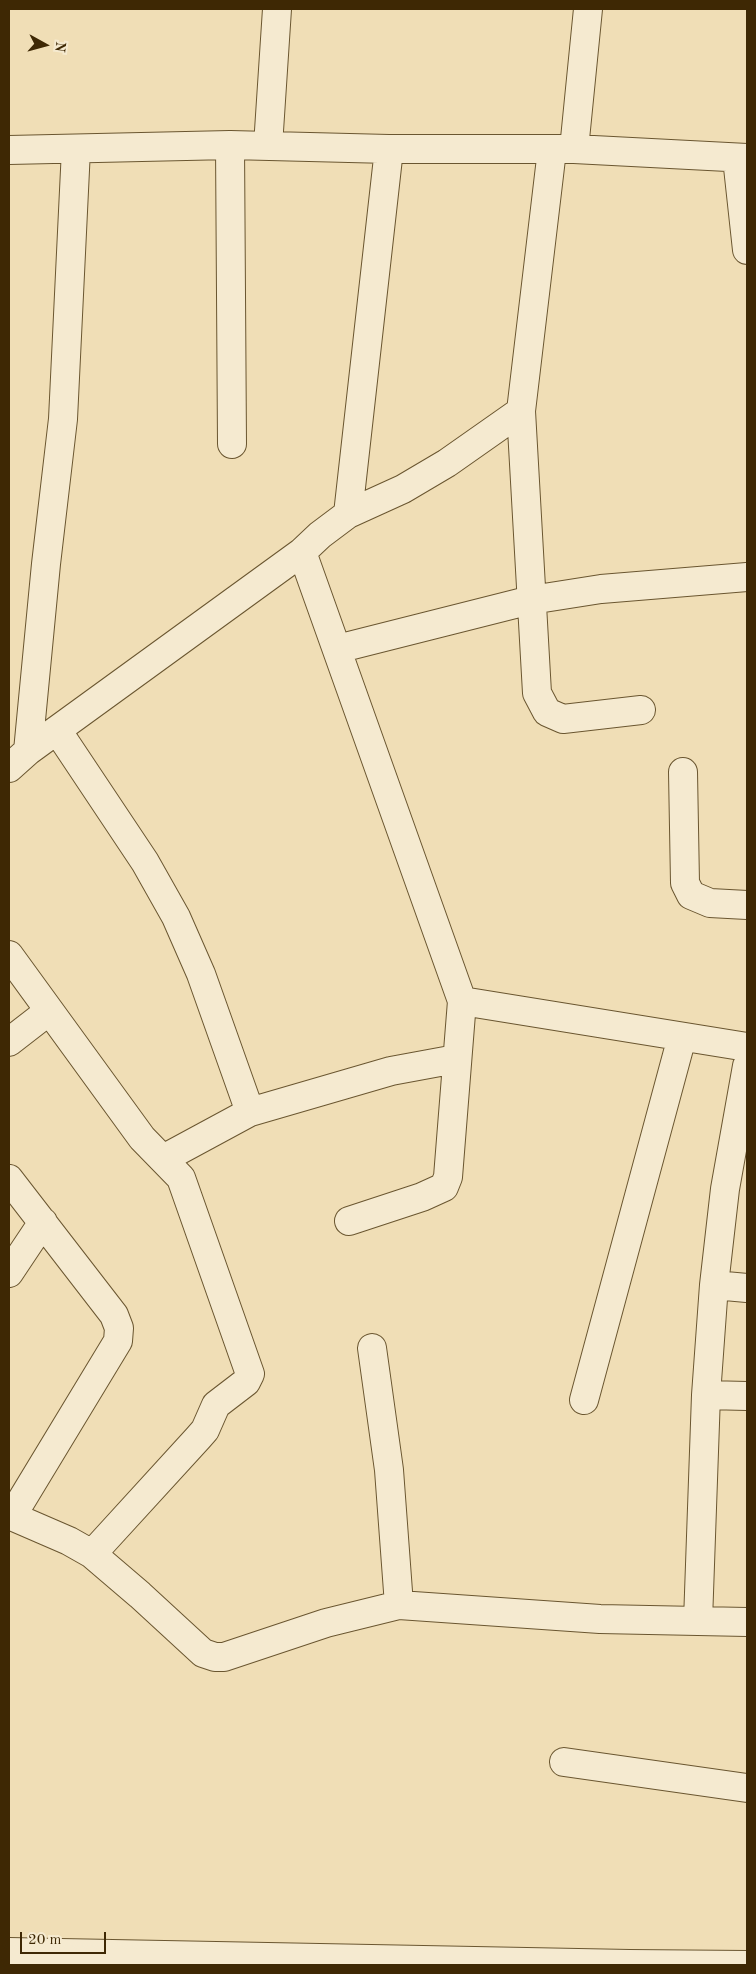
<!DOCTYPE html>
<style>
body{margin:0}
#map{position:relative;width:756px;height:1974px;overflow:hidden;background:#f0deb6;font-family:"Old Standard TT",serif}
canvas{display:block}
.frame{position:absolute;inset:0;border:10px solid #3e2804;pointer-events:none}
.north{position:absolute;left:20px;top:20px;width:50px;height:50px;-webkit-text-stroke:4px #f5ead0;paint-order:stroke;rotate:97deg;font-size:14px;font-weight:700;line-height:20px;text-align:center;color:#3e2804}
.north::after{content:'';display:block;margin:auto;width:18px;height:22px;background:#3e2804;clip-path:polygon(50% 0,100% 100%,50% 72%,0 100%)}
.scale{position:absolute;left:20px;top:1932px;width:86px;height:22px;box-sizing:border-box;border:2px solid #3e2804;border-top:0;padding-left:6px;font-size:15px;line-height:18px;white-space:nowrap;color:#3e2804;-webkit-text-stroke:4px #f5ead0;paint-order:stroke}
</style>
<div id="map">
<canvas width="756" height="1974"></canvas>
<div class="frame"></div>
<div class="north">N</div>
<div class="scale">20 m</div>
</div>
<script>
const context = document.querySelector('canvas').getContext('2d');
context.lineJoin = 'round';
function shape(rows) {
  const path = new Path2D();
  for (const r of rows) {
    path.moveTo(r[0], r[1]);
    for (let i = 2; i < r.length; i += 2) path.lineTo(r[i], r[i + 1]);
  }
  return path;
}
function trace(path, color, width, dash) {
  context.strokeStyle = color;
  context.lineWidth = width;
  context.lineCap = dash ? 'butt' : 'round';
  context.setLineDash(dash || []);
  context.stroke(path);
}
const minor = shape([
 [230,145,232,444],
 [268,146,277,9],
 [574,149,588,9],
 [9,150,230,145,389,149,574,149,747,158],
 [552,150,521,411,537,693,547,712,563,719,641,710],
 [737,158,747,250],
 [348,514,403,489,447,463,521,411],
 [302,552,462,1001,747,1047],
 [337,649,531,600,601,589,747,577],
 [57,730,145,862,176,917,201,974,250,1112],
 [28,751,46,564,63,419,76,149],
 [9,768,28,751,302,552,320,535,348,514,389,149],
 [683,772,685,883,691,895,710,903,747,905],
 [9,955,142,1138,181,1178,250,1374,246,1382,216,1405,205,1430,198,1438,92,1554],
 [9,1042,49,1011],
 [163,1159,250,1112,391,1071,456,1059],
 [9,1179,114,1315,119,1328,118,1341,12,1516],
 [349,1221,422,1197,444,1187,448,1177,462,1001],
 [9,1273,43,1222],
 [714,1285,747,1288],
 [372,1348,389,1470,399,1605],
 [706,1395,747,1396],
 [584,1400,682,1037],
 [9,1515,69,1541,92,1554,140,1595,203,1653,215,1657,224,1657,326,1623,399,1605,600,1619,747,1622],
 [698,1621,706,1395,714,1285,725,1189,747,1066],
 [564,1762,747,1788],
 [9,1952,630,1964,747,1965]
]);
trace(minor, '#6a5630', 30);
trace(minor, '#f5ead0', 28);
</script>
